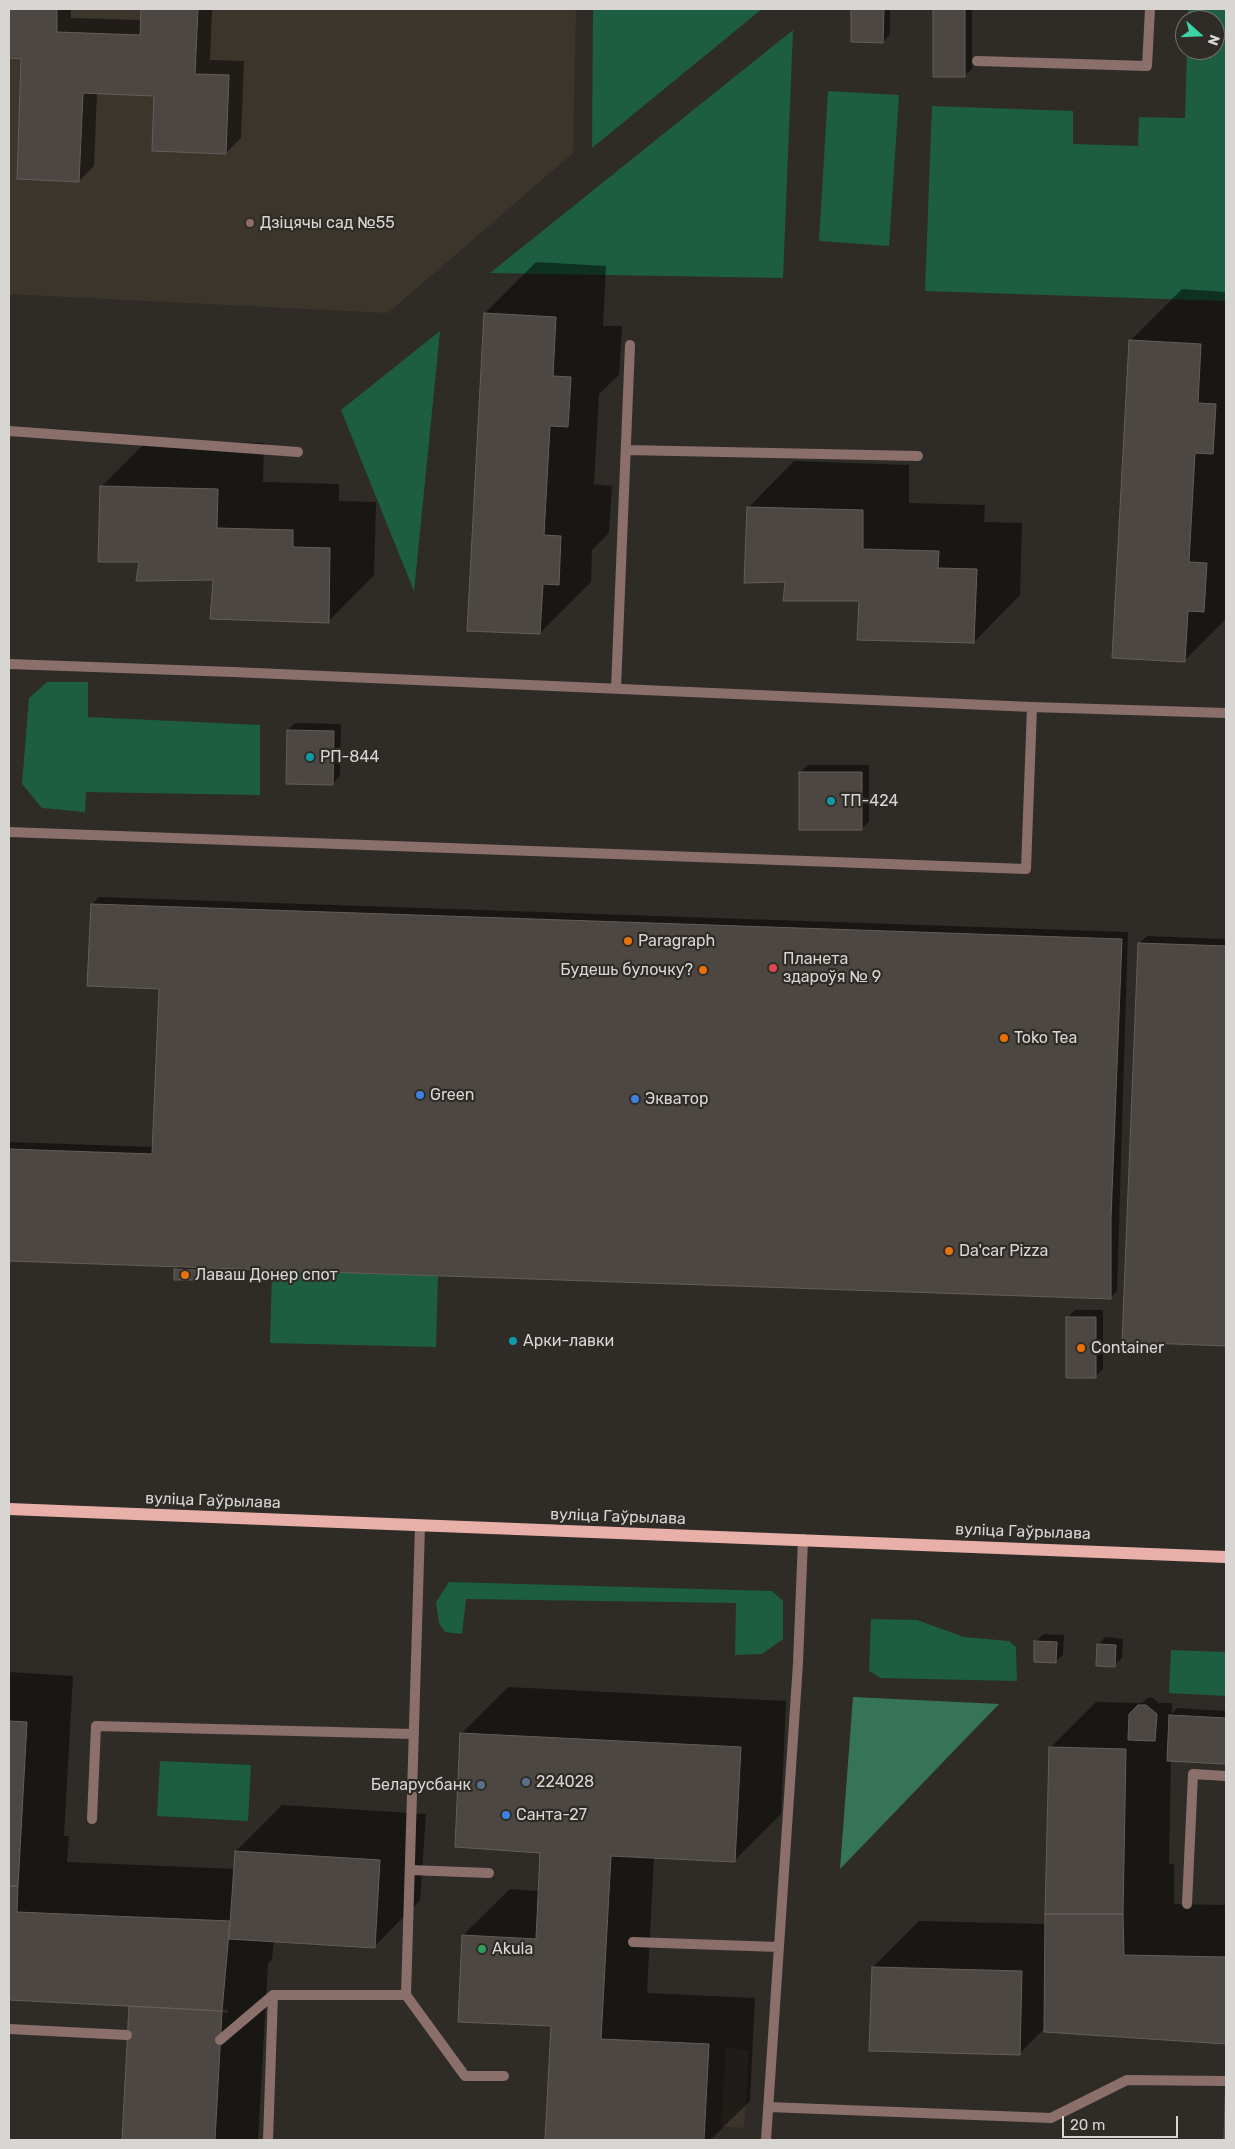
<!DOCTYPE html>
<meta charset="utf-8">
<style>
body{margin:0}
#map{position:relative;width:1235px;height:2149px;overflow:hidden;background:#2f2c27;font-family:Rubik,sans-serif}
canvas{display:block}
.frame{position:absolute;inset:0;border:10px solid #d8d6d3;pointer-events:none}
.north{position:absolute;left:1175px;top:10px;width:50px;height:50px;box-sizing:border-box;background:#2f2c27;border:1px solid #73706c;border-radius:50%;rotate:110deg;font-size:14px;font-weight:700;line-height:20px;text-align:center;color:#d8d6d3}
.north::after{content:'';display:block;margin:auto;width:18px;height:22px;background:#3bd4a4;clip-path:polygon(50% 0,100% 100%,50% 72%,0 100%)}
.scale{position:absolute;left:1062px;top:2116px;width:116px;height:22px;box-sizing:border-box;border:2px solid #d8d6d3;border-top:0;padding-left:6px;font-size:15px;line-height:18px;white-space:nowrap;color:#d8d6d3;-webkit-text-stroke:4px #2f2c27;paint-order:stroke}
</style>
<div id="map">
<canvas width="1235" height="2149"></canvas>
<div class="frame"></div>
<div class="north">N</div>
<div class="scale">20 m</div>
</div>
<script>
const context = document.querySelector('canvas').getContext('2d');
context.lineJoin = 'round';
function paint(path, color) {
  context.fillStyle = color;
  context.fill(path, 'evenodd');
}
function shape(rows) {
  const path = new Path2D();
  for (const r of rows) {
    path.moveTo(r[0], r[1]);
    for (let i = 2; i < r.length; i += 2) path.lineTo(r[i], r[i + 1]);
  }
  return path;
}
function trace(path, color, width, dash) {
  context.strokeStyle = color;
  context.lineWidth = width;
  context.lineCap = dash ? 'butt' : 'round';
  context.setLineDash(dash || []);
  context.stroke(path);
}
function write(font, color, halo, rows, align = 'center') {
  context.font = font + ' Rubik,sans-serif';
  context.lineWidth = 4.5;
  context.setLineDash([]);
  context.textBaseline = 'middle';
  context.strokeStyle = halo;
  context.fillStyle = color;
  for (const [text, x, y, turn = 0] of rows) {
    context.save();
    context.translate(x, y);
    context.rotate((+turn || 0) * Math.PI / 180);
    context.textAlign = isNaN(turn) ? turn : align;
    if (halo) context.strokeText(text, 0, 0);
    context.fillText(text, 0, 0);
    context.restore();
  }
}
const built = shape([
 [9,9,576,9,573,153,388,313,9,294],
 [726,2048,749,2050,744,2128,721,2126]
]);
const green = shape([
 [593,9,762,9,592,148],
 [1188,9,1226,9,1226,301,925,291,932,106,1073,111,1073,144,1138,146,1139,117,1185,118,1187,50,1215,50,1215,20,1188,20],
 [793,30,783,278,490,273],
 [828,91,899,95,889,246,819,241],
 [440,331,414,591,341,410],
 [47,682,88,682,88,717,260,725,260,795,86,792,85,812,42,808,22,784,29,698],
 [272,1271,438,1275,436,1347,270,1343],
 [449,1582,772,1591,783,1601,783,1639,762,1654,735,1655,736,1603,466,1599,462,1634,445,1632,439,1623,436,1602],
 [871,1619,917,1620,964,1637,1009,1641,1016,1647,1017,1681,881,1678,869,1671],
 [1171,1650,1226,1652,1226,1696,1169,1693],
 [160,1761,251,1765,248,1821,157,1816]
]);
const forest = shape([
 [853,1697,999,1704,840,1869]
]);
const shadow = shape([
 [9,9,71,9,71,18,142,20,142,9,212,9,210,60,244,61,241,138,226,153,155,95,97,93,94,166,79,181,23,58,9,57],
 [853,9,890,9,890,34,883,42,852,41],
 [934,9,972,9,972,69,964,76,934,76],
 [536,262,606,266,603,326,622,326,619,375,599,394,594,484,612,486,609,533,592,550,591,582,540,633,485,313],
 [1182,289,1226,292,1226,619,1185,660,1131,340],
 [148,440,264,443,263,482,339,484,339,501,376,502,374,575,328,622,214,579,141,560,102,486],
 [794,461,909,465,909,503,985,505,984,522,1022,523,1020,595,974,642,861,599,787,581,748,508],
 [295,723,341,724,340,776,333,783,288,730],
 [808,765,869,765,869,821,862,829,800,773],
 [99,897,1128,932,1117,1291,1110,1298,202,1266,202,1272,195,1279,175,1270,180,1265,9,1259,9,1142,154,1147,160,988,92,904],
 [1147,936,1226,939,1226,1345,1124,1341,1140,943],
 [1075,1310,1103,1310,1103,1369,1095,1377,1068,1317],
 [1043,1634,1064,1635,1063,1655,1055,1662,1036,1642],
 [1105,1637,1123,1639,1122,1658,1114,1665,1098,1645],
 [9,1672,73,1676,64,1836,69,1836,67,1862,235,1869,236,1851,282,1805,426,1814,420,1900,374,1947,274,1940,272,1959,268,1964,258,2140,123,2140,130,2005,9,1999],
 [202,2009,228,2010,228,2013,202,2011],
 [508,1687,786,1701,781,1814,734,1861,654,1857,647,1993,755,1998,750,2101,710,2140,546,2139,552,2025,463,1935,510,1889,539,1891,541,1851,462,1733],
 [1147,1698,1153,1698,1159,1703,1172,1703,1172,1714,1177,1708,1226,1711,1226,1763,1171,1760,1169,1864,1174,1864,1174,1904,1226,1905,1226,2043,1045,2031,1045,2028,1019,2054,873,1967,919,1921,1046,1924,1050,1748,1096,1702,1142,1703]
]);
const building = shape([
 [9,9,57,9,57,32,140,35,141,9,198,9,195,74,229,75,226,154,152,151,154,96,83,93,79,182,17,179,21,59,9,58,9,9],
 [851,9,884,9,883,43,851,42,851,9],
 [933,9,965,9,965,77,933,77,933,9],
 [484,313,556,317,553,376,571,377,568,427,550,426,544,535,561,536,559,585,543,584,540,634,467,631,484,313],
 [1129,340,1201,344,1198,403,1216,404,1213,454,1195,453,1189,562,1207,563,1204,612,1188,611,1185,662,1112,658,1129,340],
 [100,486,218,489,217,528,293,530,293,547,330,548,329,623,210,619,213,580,136,581,139,562,98,562,100,486],
 [747,507,863,510,863,549,939,551,938,568,977,569,974,643,857,640,859,601,783,601,785,582,744,583,747,507],
 [287,730,334,731,333,785,286,784,287,730],
 [799,772,862,772,862,830,799,830,799,772],
 [91,904,1122,939,1111,1218,1111,1299,9,1261,9,1149,152,1154,159,989,87,986,91,904],
 [1138,943,1226,946,1226,1346,1122,1342,1138,943],
 [174,1269,196,1270,195,1280,174,1280,174,1269],
 [1066,1317,1096,1317,1096,1378,1066,1378,1066,1317],
 [1034,1641,1057,1642,1056,1663,1034,1662,1034,1641],
 [1097,1644,1116,1645,1115,1667,1096,1666,1097,1644],
 [1138,1705,1146,1705,1157,1714,1155,1741,1128,1740,1129,1714,1138,1705],
 [1169,1715,1226,1718,1226,1764,1167,1761,1169,1715],
 [9,1721,27,1722,18,1886,9,1886,9,1721],
 [460,1733,741,1747,735,1862,611,1856,601,2039,709,2044,704,2140,545,2140,551,2026,458,2022,462,1935,536,1939,540,1853,455,1847,460,1733],
 [1049,1747,1126,1749,1123,1914,1045,1914,1049,1747],
 [235,1851,380,1860,375,1948,229,1939,235,1851],
 [9,1886,18,1886,17,1912,230,1921,222,2011,9,2000,9,1886],
 [1045,1914,1123,1914,1124,1955,1226,1957,1226,2044,1044,2032,1045,1914],
 [872,1967,1022,1971,1020,2055,869,2051,872,1967],
 [129,2006,222,2011,215,2140,122,2140,129,2006],
 [1226,2071,1226,2140,1224,2140,1226,2071]
]);
const service = shape([
 [977,61,1147,66,1150,9],
 [9,431,298,452],
 [626,450,918,456],
 [9,664,233,672,1032,707,1226,713],
 [616,688,630,345],
 [9,832,1026,869,1032,707],
 [92,1819,96,1726,414,1734],
 [410,1870,489,1873],
 [1187,1904,1193,1774,1226,1776],
 [633,1942,779,1947],
 [406,1995,465,2076,504,2076],
 [9,2029,127,2035],
 [220,2040,273,1995,406,1995,420,1526],
 [768,2107,1051,2118,1127,2080,1225,2081],
 [268,2140,273,1995],
 [766,2140,798,1663,803,1539]
]);
const primary = shape([
 [9,1509,1226,1557]
]);
const markers = [
 [250,223,5,"#8d6e63"],
 [310,757,5,"#0f9aa8"],
 [831,801,5,"#0f9aa8"],
 [628,941,5,"#e8710a"],
 [773,968,5,"#e0444e"],
 [703,970,5,"#e8710a"],
 [1004,1038,5,"#e8710a"],
 [420,1095,5,"#3f7fe0"],
 [635,1099,5,"#3f7fe0"],
 [949,1251,5,"#e8710a"],
 [185,1275,5,"#e8710a"],
 [513,1341,5,"#0f9aa8"],
 [1081,1348,5,"#e8710a"],
 [526,1782,5,"#5c6f8a"],
 [481,1785,5,"#5c6f8a"],
 [506,1815,5,"#3f7fe0"],
 [482,1949,5,"#2e9e5b"]
];
const poiNames = [
 ["Дзіцячы сад №55",260,223],
 ["РП-844",320,757],
 ["ТП-424",841,801],
 ["Paragraph",638,941],
 ["Планета",783,959],
 ["здароўя № 9",783,977],
 ["Будешь булочку?",693,970,"right"],
 ["Toko Tea",1014,1038],
 ["Green",430,1095],
 ["Экватор",645,1099],
 ["Da'car Pizza",959,1251],
 ["Лаваш Донер спот",195,1275],
 ["Арки-лавки",523,1341],
 ["Container",1091,1348],
 ["224028",536,1782],
 ["Беларусбанк",471,1785,"right"],
 ["Санта-27",516,1815],
 ["Akula",492,1949]
];
const streetNames = [
 ["вуліца Гаўрылава",213,1501,2],
 ["вуліца Гаўрылава",618,1517,2],
 ["вуліца Гаўрылава",1023,1532,2]
];
paint(built, '#3c352b');
paint(green, '#1d5d42');
paint(forest, '#367457');
paint(shadow, '#0007');
paint(building, '#4d4744');
trace(building, '#645d5a', 1);
trace(service, '#8b6f6b', 10);
trace(primary, '#e9b0a9', 12);
for (const [x, y, r, color] of markers) {
  const dot = new Path2D();
  dot.arc(x, y, r, 0, 2 * Math.PI);
  context.fillStyle = color;
  context.fill(dot);
  trace(dot, '#2f2c27', 2);
}
write('16px', '#d8d6d3', '#2f2c27', poiNames, 'left');
write('16px', '#d8d6d3', '#2f2c27', streetNames);
</script>
